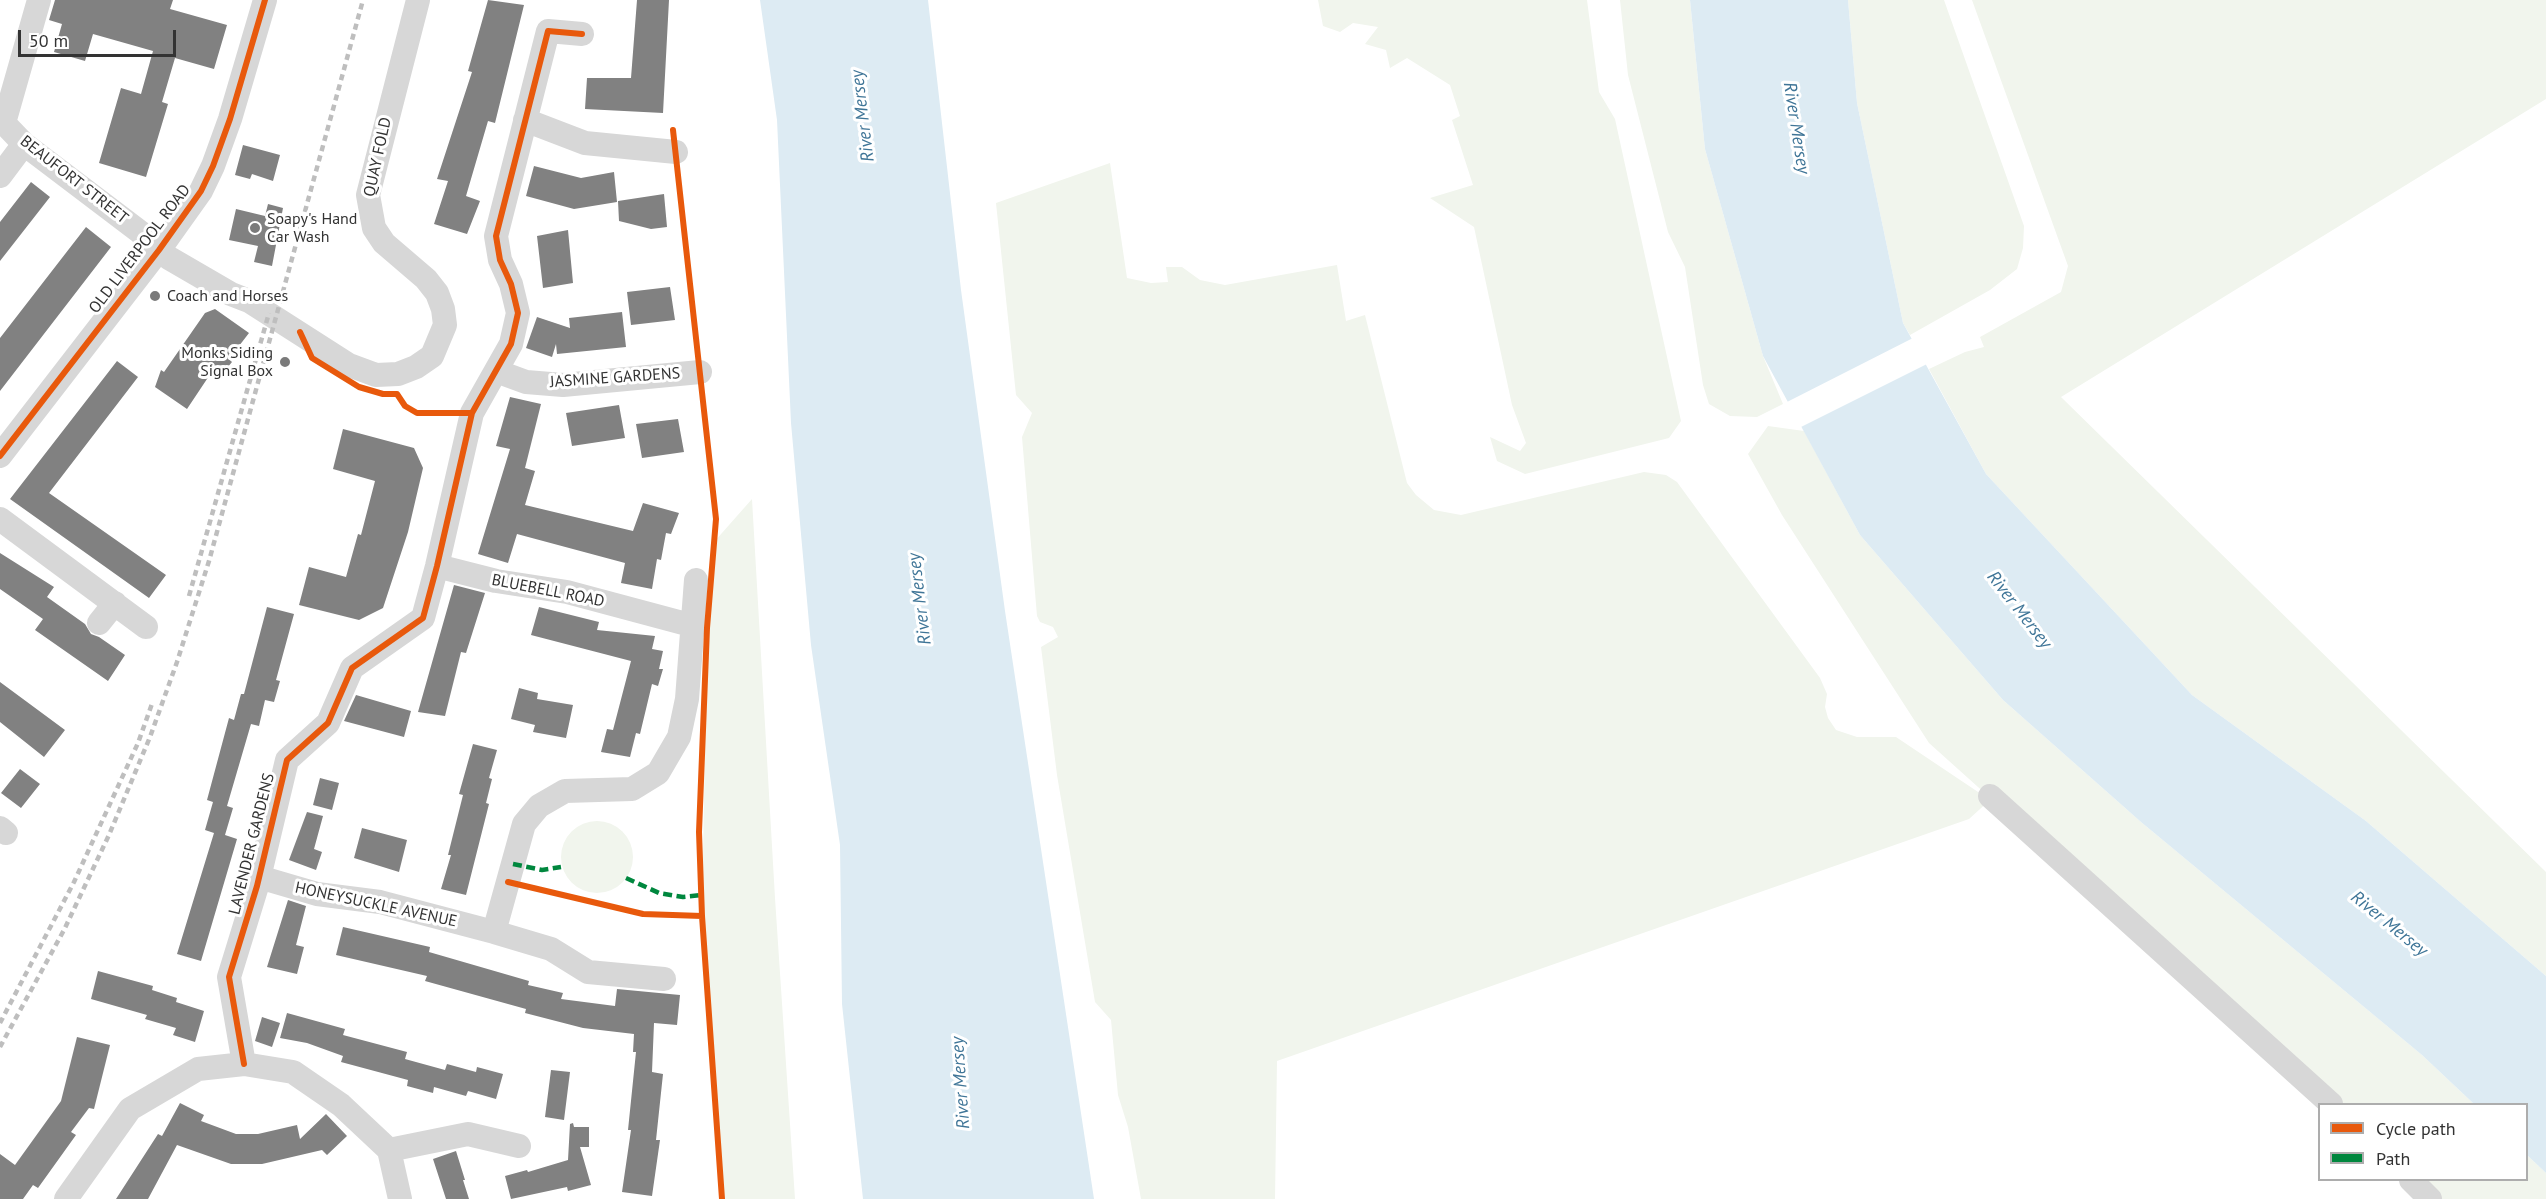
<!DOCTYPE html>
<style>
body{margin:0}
#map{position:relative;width:2546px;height:1199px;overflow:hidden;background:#fff;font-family:"PT Sans",sans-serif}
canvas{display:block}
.legend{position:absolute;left:2318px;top:1103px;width:210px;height:78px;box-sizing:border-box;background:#fff;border:2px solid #adadad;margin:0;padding:8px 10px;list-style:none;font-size:18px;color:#333}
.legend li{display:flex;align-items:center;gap:12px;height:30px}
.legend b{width:30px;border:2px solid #adadad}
.scale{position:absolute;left:18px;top:30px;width:158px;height:27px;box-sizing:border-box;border:3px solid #333;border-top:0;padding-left:8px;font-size:18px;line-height:21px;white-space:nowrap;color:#333;-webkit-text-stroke:4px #fff;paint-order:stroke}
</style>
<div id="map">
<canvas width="2546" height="1199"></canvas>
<ul class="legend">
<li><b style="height:8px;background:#e8590c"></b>Cycle path</li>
<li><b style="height:8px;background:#00873e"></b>Path</li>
</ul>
<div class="scale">50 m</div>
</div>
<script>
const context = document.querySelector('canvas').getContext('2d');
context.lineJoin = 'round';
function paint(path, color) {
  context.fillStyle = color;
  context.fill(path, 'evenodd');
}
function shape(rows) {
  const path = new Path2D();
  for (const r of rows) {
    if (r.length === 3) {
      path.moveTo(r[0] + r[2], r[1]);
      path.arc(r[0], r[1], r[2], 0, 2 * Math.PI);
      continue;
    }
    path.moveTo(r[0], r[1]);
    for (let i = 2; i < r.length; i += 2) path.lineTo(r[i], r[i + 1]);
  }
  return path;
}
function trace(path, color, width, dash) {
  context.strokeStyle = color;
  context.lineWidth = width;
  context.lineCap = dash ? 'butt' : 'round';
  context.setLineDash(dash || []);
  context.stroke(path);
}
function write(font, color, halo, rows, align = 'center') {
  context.font = font + ' "PT Sans",sans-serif';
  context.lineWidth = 6;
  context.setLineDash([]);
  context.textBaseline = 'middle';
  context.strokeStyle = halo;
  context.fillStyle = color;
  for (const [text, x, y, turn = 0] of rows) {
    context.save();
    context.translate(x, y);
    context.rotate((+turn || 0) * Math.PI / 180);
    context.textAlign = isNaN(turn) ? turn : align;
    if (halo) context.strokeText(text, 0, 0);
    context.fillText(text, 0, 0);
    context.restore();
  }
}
const green = shape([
 [1318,0,1587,0,1599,92,1615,119,1681,421,1669,438,1525,474,1497,461,1490,437,1520,451,1526,443,1512,405,1474,227,1430,198,1473,185,1452,120,1460,116,1450,85,1407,58,1390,68,1386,50,1365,44,1378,27,1353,23,1340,32,1323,26],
 [1620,0,1690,0,1705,149,1763,356,1783,404,1757,417,1730,416,1709,404,1703,385,1685,267,1668,232,1628,75],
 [1848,0,1944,0,2024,226,2023,248,2017,269,1990,290,1910,335,1903,323,1857,103],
 [1972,0,2546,0,2546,99,2061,397,2546,872,2546,976,2366,821,2192,695,1986,474,1929,369,1965,352,1984,347,1980,337,2061,292,2068,266],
 [1110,163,1127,278,1151,283,1168,282,1166,267,1182,267,1200,280,1225,285,1337,265,1346,321,1365,315,1407,483,1416,495,1434,510,1461,515,1644,472,1666,475,1677,482,1820,678,1827,694,1825,707,1828,718,1836,730,1857,737,1896,737,1990,800,1969,819,1277,1061,1275,1199,1141,1199,1128,1127,1118,1095,1111,1020,1095,1002,1057,775,1041,647,1058,637,1053,627,1040,622,1037,616,1022,437,1032,413,1016,395,996,203],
 [1768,426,1804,431,1860,535,2003,700,2141,822,2422,1055,2474,1104,2331,1104,1929,743,1782,515,1748,454],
 [752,499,775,898,795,1199,721,1199,702,916,707,628,714,542],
 [597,857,36],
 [2527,1155,2546,1173,2546,1199,2430,1199,2411,1180,2526,1180]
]);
const water = shape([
 [760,0,928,0,961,290,1005,611,1094,1199,863,1199,842,1004,840,845,811,645,791,423,777,120],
 [1690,0,1848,0,1857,103,1903,323,1986,474,2192,695,2366,821,2546,976,2546,1173,2527,1155,2526,1104,2474,1104,2422,1055,2141,822,2003,700,1860,535,1763,356,1705,149]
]);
const pier = shape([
 [1915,337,1929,363,1799,428,1785,403]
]);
const building = shape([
 [55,0,173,0,170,9,227,25,214,69,175,58,162,102,168,104,146,177,99,163,121,88,141,94,153,51,93,34,85,61,54,52,62,24,49,20],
 [488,0,524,5,495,123,488,121,466,196,480,201,467,234,434,224,448,181,437,179,472,72,468,71],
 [637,0,669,0,663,113,585,109,587,78,631,78],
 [243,145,280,155,273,181,252,174,250,179,235,175],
 [534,166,581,178,614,172,617,202,574,209,526,196],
 [31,182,50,197,0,261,0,222],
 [664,194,667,227,651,229,619,221,618,201],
 [268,204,283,208,272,266,254,262,258,246,229,240,236,209,265,216],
 [86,227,111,247,0,391,0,338],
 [568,230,573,283,543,288,537,236],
 [670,287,675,320,631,325,627,292],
 [215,309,249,333,229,359,232,362,218,379,211,373,187,409,155,387,161,370,164,372,205,313],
 [622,312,626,347,557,354,556,344,552,357,526,348,537,317,570,328,569,318],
 [117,361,138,377,49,493,166,575,149,598,10,499],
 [510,397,541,404,525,468,535,471,525,505,633,531,643,503,679,513,671,534,666,533,661,560,657,559,652,589,621,583,625,563,517,534,508,563,478,554,510,449,496,446],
 [619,405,625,438,572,446,566,413],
 [678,419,684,452,642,458,636,424],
 [343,429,414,448,423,468,408,532,383,608,359,620,299,605,309,567,346,577,358,534,361,535,375,481,333,469],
 [0,553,54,587,47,597,85,624,91,634,99,637,125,655,108,681,35,630,43,619,0,589],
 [454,585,485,593,466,653,461,652,445,716,418,712],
 [267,607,294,614,276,680,280,681,274,702,265,700,259,726,251,724,227,806,233,808,225,835,237,839,201,961,177,954,214,833,205,830,213,802,207,800,229,718,234,720,241,694,244,694],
 [539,607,599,622,597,630,655,636,652,649,663,651,659,669,663,669,658,686,652,684,640,734,636,733,630,757,601,752,607,729,613,730,631,661,531,635],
 [0,682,65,730,44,757,0,722],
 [519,688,538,693,537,699,573,705,566,738,533,732,535,725,511,719],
 [356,695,411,711,404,737,344,721],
 [473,744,497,750,489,778,492,779,486,803,489,804,466,895,441,889,451,855,448,855,463,795,459,794],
 [20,769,40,784,21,808,1,793],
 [320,778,339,783,332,810,313,805],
 [307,812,323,816,314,849,322,852,316,870,289,860],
 [362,828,407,840,399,872,354,858],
 [288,900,306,906,296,945,304,947,297,974,267,967],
 [343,927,430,947,429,952,529,981,528,985,563,993,561,999,615,1006,617,989,680,995,677,1025,654,1023,652,1072,663,1074,656,1140,660,1140,652,1196,622,1192,631,1130,628,1130,636,1052,633,1052,634,1034,583,1028,525,1013,526,1009,425,981,427,976,336,955],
 [98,971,153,986,152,990,177,998,176,1002,204,1011,195,1042,173,1035,176,1028,145,1019,147,1015,91,999],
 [287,1013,345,1029,343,1035,407,1052,405,1059,445,1070,447,1064,476,1072,477,1067,503,1074,496,1099,468,1091,466,1096,434,1087,433,1093,407,1086,408,1080,341,1062,343,1056,307,1043,280,1038],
 [262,1017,280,1023,272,1047,255,1041],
 [77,1037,110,1045,94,1109,89,1108,71,1132,76,1135,38,1188,33,1185,23,1199,0,1199,0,1154,15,1165,61,1101],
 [551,1070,570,1072,564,1120,545,1117],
 [180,1103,204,1115,201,1121,236,1134,258,1134,297,1125,300,1139,326,1114,347,1136,327,1155,322,1150,262,1164,231,1164,177,1145,148,1199,116,1199,158,1134,162,1136],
 [573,1123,574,1127,589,1127,589,1147,580,1147,591,1185,568,1191,567,1187,511,1199,505,1176,527,1170,528,1172,568,1160,570,1124],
 [456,1151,465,1180,463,1180,469,1199,446,1199,433,1159]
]);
const minor = shape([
 [0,119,24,144,140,232,169,258,231,294,249,301,349,365,376,375,398,374,416,367,432,356,445,325,443,309,437,293,426,279,384,243,374,228,368,195,418,0],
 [525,120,585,143,676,152],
 [4,123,39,0],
 [0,176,24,144],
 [496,371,526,382,563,385,700,372],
 [0,456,159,250,201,191,213,166,230,119,265,0],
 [0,519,146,627],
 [437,566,496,581,567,592,694,626],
 [99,623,115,603],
 [1990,796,2331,1104],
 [0,828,6,833],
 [259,877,317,894,380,902,494,932,551,949,588,972,664,979],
 [494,932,524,824,539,806,565,791,632,789,658,773,679,737,687,699,696,580],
 [244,1064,229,977,257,886,287,760,328,723,352,668,423,618,437,566,472,413,511,344,518,313,511,284,500,260,496,236,548,31,582,34],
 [389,1150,468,1134,519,1146],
 [2411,1180,2430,1199],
 [66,1199,130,1109,198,1069,244,1064,293,1072,341,1105,389,1150,400,1199]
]);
const rail = shape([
 [189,596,269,313],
 [0,1023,74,882,138,743,153,701],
 [0,1047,64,930,109,835,150,737,177,662,209,561,363,0]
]);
const quiet = shape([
 [513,864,542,870,561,867],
 [626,878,659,893,683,897,702,895]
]);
const cycleway = shape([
 [673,130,716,519,707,628,699,832,702,916,722,1199],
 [300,332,312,358,359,387,383,394,397,394,405,406,417,413,472,413],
 [0,456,159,250,201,191,213,166,230,119,265,0],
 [508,882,643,914,702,916],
 [244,1064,229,977,257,886,287,760,328,723,352,668,423,618,437,566,472,413,511,344,518,313,511,284,500,260,496,236,548,31,582,34]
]);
const markers = [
 [255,228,6,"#7a7a7a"],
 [155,296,6,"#7a7a7a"],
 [285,362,6,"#7a7a7a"]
];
const streetNames = [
 ["QUAY FOLD",378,157,-78],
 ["BEAUFORT STREET",74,180,38],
 ["OLD LIVERPOOL ROAD",140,249,-53],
 ["JASMINE GARDENS",615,378,-4],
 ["BLUEBELL ROAD",548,591,11],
 ["LAVENDER GARDENS",252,844,-76],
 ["HONEYSUCKLE AVENUE",376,905,12]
];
const poiNames = [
 ["Soapy's Hand",267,219],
 ["Car Wash",267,237],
 ["Coach and Horses",167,296],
 ["Monks Siding",273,353,"right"],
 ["Signal Box",273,371,"right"]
];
const waterNames = [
 ["River Mersey",863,116,-97],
 ["River Mersey",1796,128,81],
 ["River Mersey",920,599,-97],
 ["River Mersey",2019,610,52],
 ["River Mersey",2389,924,39],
 ["River Mersey",961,1083,-94]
];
paint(green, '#f1f5ed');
paint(water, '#ddebf3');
paint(pier, '#fff');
paint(building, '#818181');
trace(minor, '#d7d7d7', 24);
trace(rail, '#bebebe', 4.5, [6, 4.5]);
trace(quiet, '#00873e', 4.5, [9, 4.5]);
trace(cycleway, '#e8590c', 6);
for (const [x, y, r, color] of markers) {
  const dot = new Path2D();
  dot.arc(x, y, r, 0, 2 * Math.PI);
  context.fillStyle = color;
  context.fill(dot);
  trace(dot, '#fff', 2);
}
write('16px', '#333', '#fff', streetNames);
write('16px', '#333', '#fff', poiNames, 'left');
write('italic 18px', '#3f7597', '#fff', waterNames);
</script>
